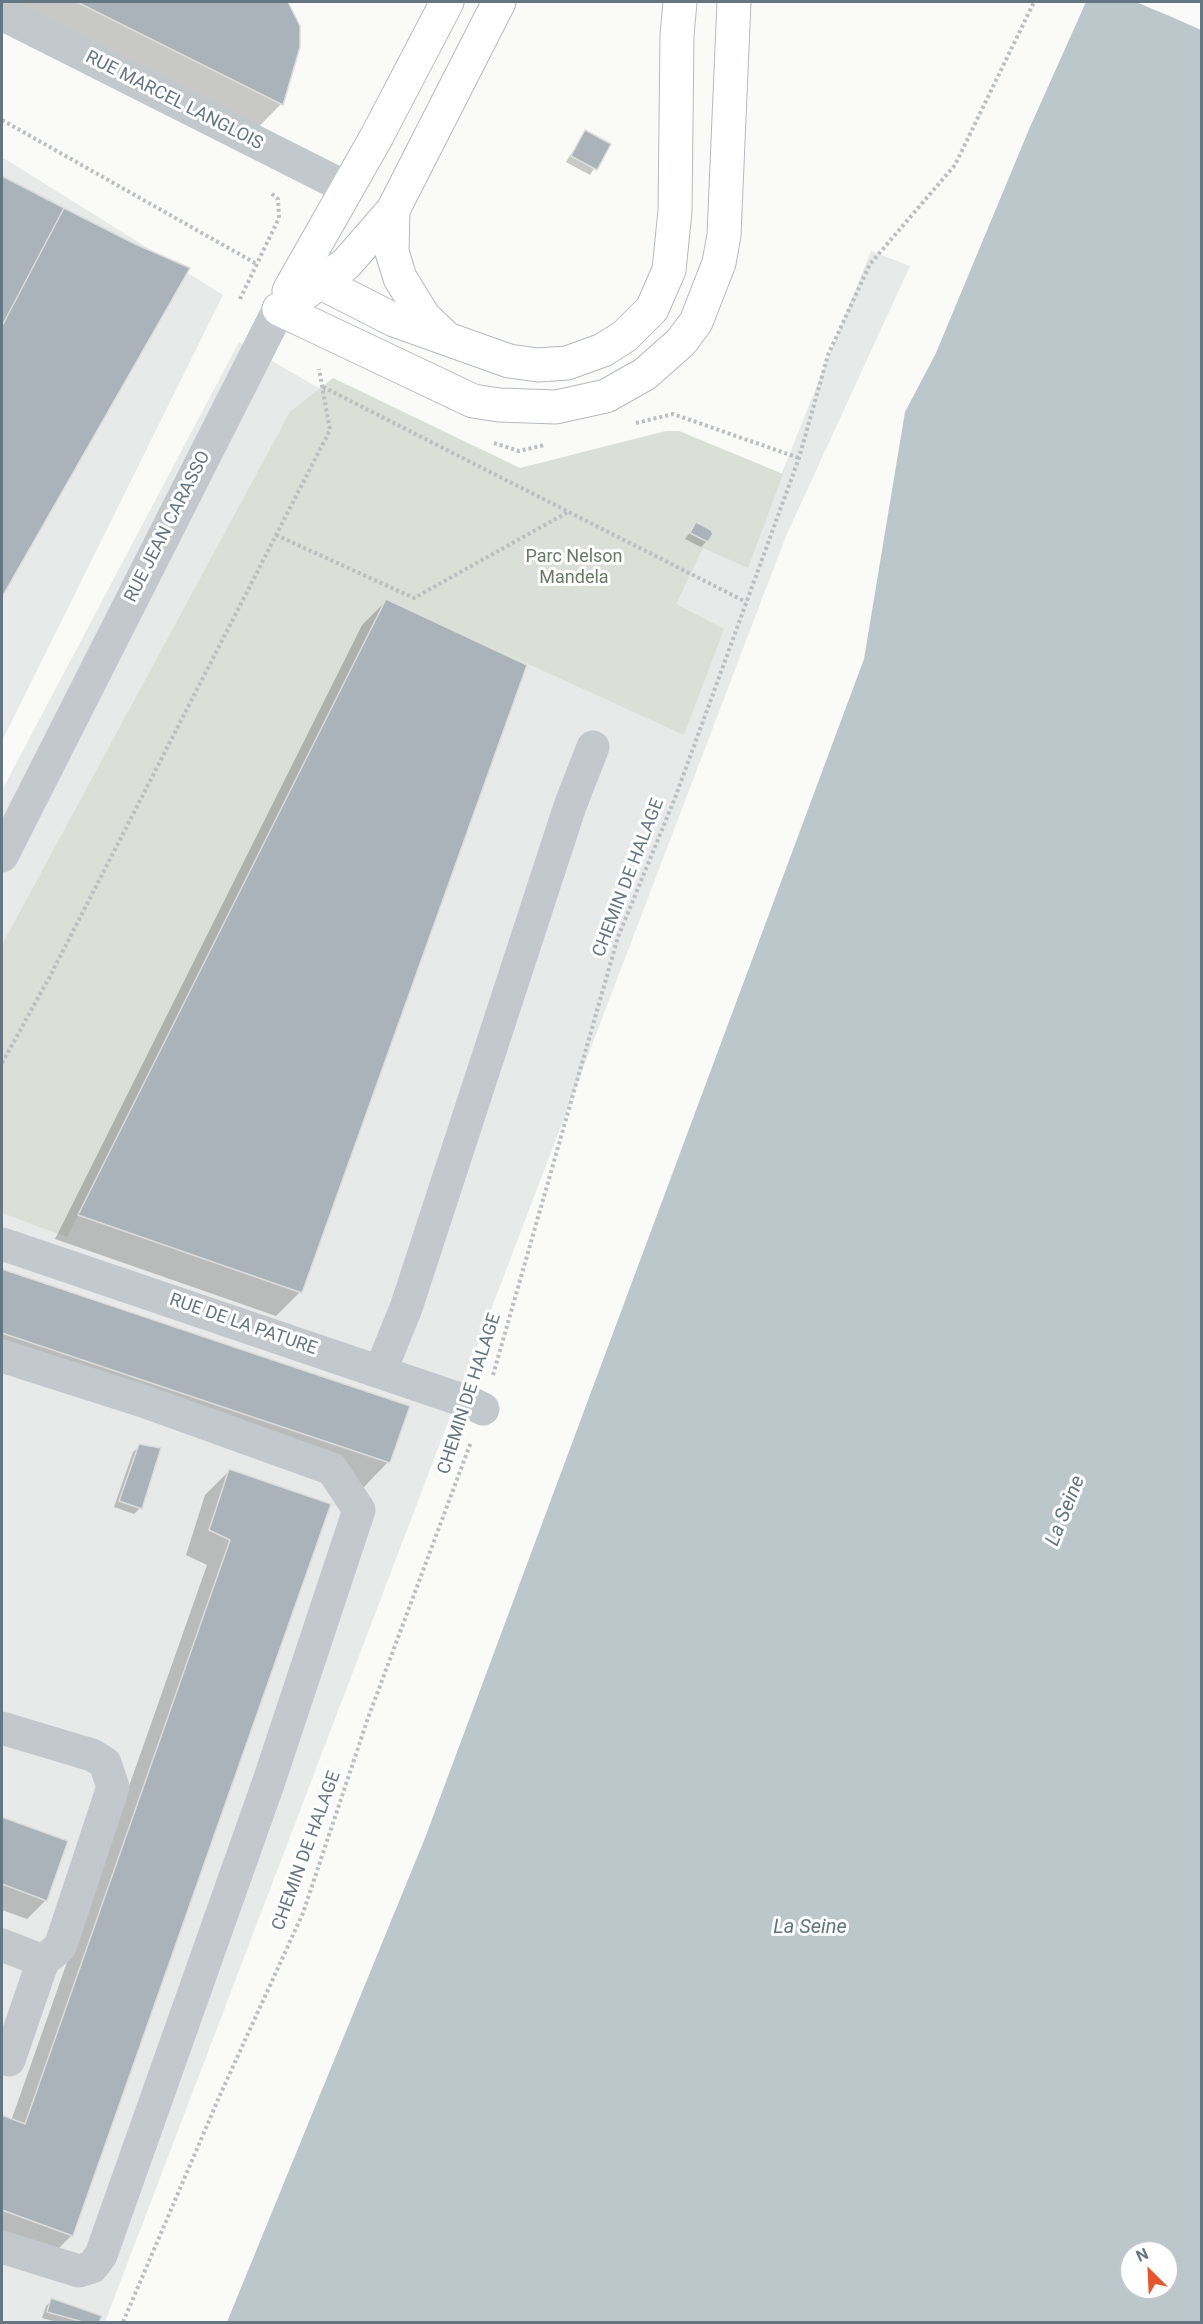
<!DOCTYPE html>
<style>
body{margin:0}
#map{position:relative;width:1203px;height:2324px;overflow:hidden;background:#fafaf8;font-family:Roboto,sans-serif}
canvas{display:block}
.frame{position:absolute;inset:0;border:3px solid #657683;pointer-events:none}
.north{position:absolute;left:1119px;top:2240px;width:60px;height:60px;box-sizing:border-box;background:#fff;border:2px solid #c1c8cd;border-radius:50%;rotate:336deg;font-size:16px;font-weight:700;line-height:24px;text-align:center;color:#657683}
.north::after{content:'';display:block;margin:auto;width:21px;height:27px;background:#e4572e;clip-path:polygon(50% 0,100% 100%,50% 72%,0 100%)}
</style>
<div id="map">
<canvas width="1203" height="2324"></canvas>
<div class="frame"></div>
<div class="north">N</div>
</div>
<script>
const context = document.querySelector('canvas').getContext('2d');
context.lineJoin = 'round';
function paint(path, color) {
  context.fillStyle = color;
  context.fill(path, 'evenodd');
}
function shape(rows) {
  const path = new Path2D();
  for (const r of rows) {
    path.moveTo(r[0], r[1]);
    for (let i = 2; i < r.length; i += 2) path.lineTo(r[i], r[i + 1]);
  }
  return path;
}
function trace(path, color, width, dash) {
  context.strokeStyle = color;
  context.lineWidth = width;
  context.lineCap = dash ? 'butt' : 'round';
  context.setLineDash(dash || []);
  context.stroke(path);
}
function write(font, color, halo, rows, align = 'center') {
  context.font = font + ' Roboto,sans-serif';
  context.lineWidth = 6;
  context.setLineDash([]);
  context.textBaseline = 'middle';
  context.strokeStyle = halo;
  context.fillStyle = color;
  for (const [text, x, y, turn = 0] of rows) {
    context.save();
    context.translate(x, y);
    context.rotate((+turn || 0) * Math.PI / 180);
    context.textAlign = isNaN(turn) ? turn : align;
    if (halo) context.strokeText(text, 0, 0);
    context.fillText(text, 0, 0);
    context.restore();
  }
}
const built = shape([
 [2,157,223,295,2,741],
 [871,251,910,266,786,536,105,2322,2,2322,2,790,239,342,392,430,750,552]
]);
const green = shape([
 [333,378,520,468,666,431,679,431,783,474,748,568,703,548,676,604,724,629,684,735,386,599,67,1237,2,1213,2,945,290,412]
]);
const water = shape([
 [1086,2,1201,2,1201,2322,227,2322,425,1838,864,659,905,412,936,353,1030,127],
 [1131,2252,1167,2252,1167,2288,1131,2288]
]);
const pier = shape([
 [1136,2,1201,2,1201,30,1174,18]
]);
const shadow = shape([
 [2,2,286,2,299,26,281,104,242,144],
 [585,132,609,145,590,175,566,162],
 [2,178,134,245,188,268,2,594],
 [696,524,707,541,701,547,685,539],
 [387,600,300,1292,276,1316,55,1239,362,625],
 [2,1271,408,1407,388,1462,364,1487,2,1365],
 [140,1446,140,1508,134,1514,114,1507,133,1452],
 [229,1471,330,1505,72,2235,48,2259,2,2243,2,2117,11,2121,207,1565,186,1555,205,1495],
 [2,1818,66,1842,46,1900,27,1919,2,1910],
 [52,2300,100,2317,97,2322,57,2322,42,2318,46,2306]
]);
const building = shape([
 [77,2,288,2,300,26,300,47,283,105,77,2],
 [585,130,611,144,597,170,571,156,585,130],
 [2,176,64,208,2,326,2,176],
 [64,208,135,244,190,268,2,597,2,326,64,208],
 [696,522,711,530,713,534,708,542,690,533,696,522],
 [386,599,527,665,302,1293,78,1215,386,599],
 [2,1269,410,1406,390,1463,2,1333,2,1269],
 [139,1444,161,1448,142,1509,119,1501,139,1444],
 [229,1469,331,1504,73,2236,2,2210,2,2115,25,2124,230,1540,209,1530,229,1469],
 [2,1817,68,1841,47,1901,2,1884,2,1817],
 [51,2298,102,2316,99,2322,83,2322,47,2312,51,2298]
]);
const path = shape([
 [2,120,255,263],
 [240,299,279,218,278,199,271,193],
 [323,387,746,602],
 [636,423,673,414,799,458],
 [494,443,519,451,545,445],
 [276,535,414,598,568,512],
 [2,1063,49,978,330,430,319,369],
 [493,1375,618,937,675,798,799,458,828,355,870,264,955,165,1034,2],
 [123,2322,220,2095,303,1913,368,1718,471,1442]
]);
const minor = shape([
 [2,14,347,188],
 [2,856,279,309],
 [2,1244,471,1403,483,1409],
 [2,1356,143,1401,332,1469,359,1510,268,1784,101,2255,92,2267,79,2271,2,2247],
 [380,1372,406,1308,570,806,593,747],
 [2,1728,92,1755,105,1763,113,1787,60,1947,43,1961,2,1945],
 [9,2060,43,1961]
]);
const major = shape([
 [300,272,394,320,509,361,538,365,567,363,603,350,625,336,652,309,669,270,675,211,677,35,680,2],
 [289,291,377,136,447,2],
 [305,293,346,264,393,210],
 [279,309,473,401,499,405,556,407,606,396,645,374,681,342,696,322,719,263,724,235,734,2],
 [444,336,424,317,400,278,392,252,393,210,499,2]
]);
const streetNames = [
 ["RUE MARCEL LANGLOIS",174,101,27],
 ["RUE JEAN CARASSO",168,527,-63],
 ["CHEMIN DE HALAGE",629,878,-69],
 ["RUE DE LA PATURE",243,1325,19],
 ["CHEMIN DE HALAGE",470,1394,-72],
 ["CHEMIN DE HALAGE",307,1851,-70]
];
const parkNames = [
 ["Parc Nelson",574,557],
 ["Mandela",574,578]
];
const waterNames = [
 ["La Seine",1066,1511,-68],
 ["La Seine",810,1928]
];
paint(built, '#e8e9e9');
paint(green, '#dadfd7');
paint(water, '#bbc7cb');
paint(pier, '#fafaf8');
paint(shadow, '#0003');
paint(building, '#aab3b9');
trace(building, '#dcdcda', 1.5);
trace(major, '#b5babe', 35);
trace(path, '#bbbfc2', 4, [3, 3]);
trace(minor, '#c3c8cc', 33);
trace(major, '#fff', 33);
write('18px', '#657683', '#fff', streetNames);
write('18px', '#687a64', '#fff', parkNames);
write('italic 20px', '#60757c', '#fff', waterNames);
</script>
